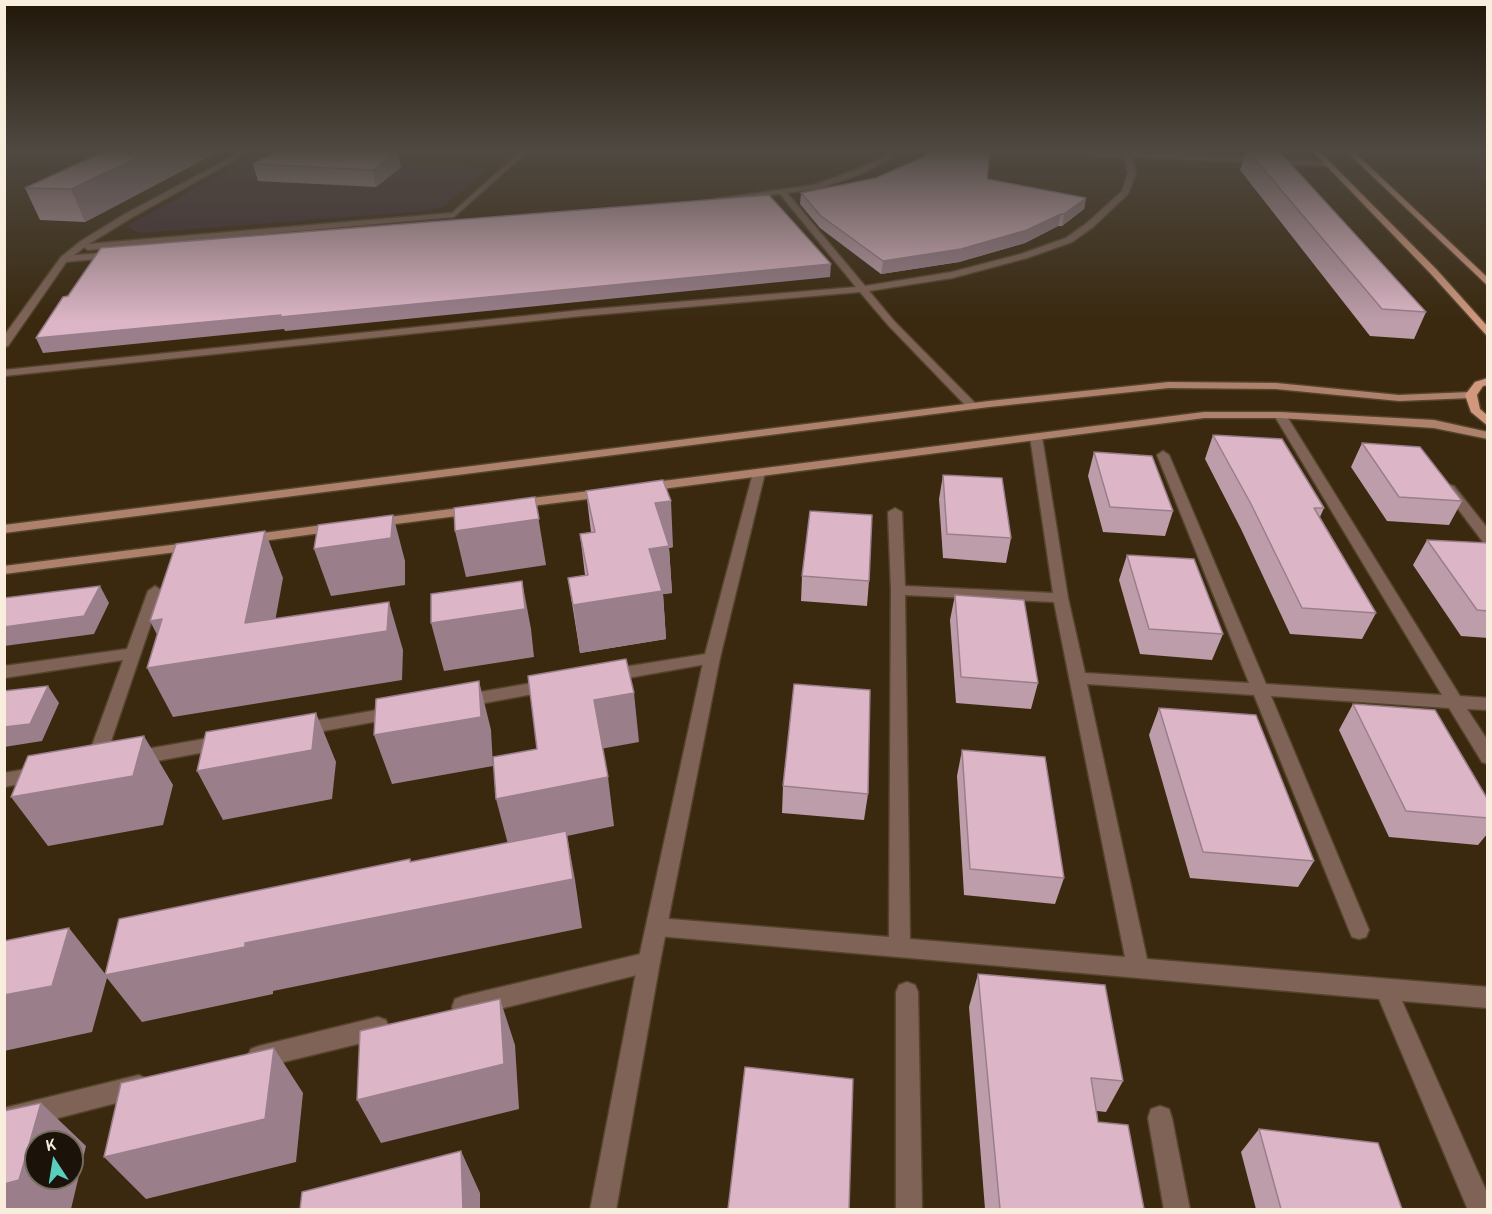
<!DOCTYPE html>
<style>
body{margin:0}
#map{position:relative;width:1492px;height:1214px;overflow:hidden;background:#3a290f;font-family:"Archivo Narrow",sans-serif}
canvas{display:block}
.frame{position:absolute;inset:0;border:6px solid #f9edde;pointer-events:none}
.north{position:absolute;left:24px;top:1130px;width:60px;height:60px;box-sizing:border-box;background:#1b1309;border:2px solid #746a5e;border-radius:50%;rotate:348deg;font-size:16px;font-weight:700;line-height:24px;text-align:center;color:#f9edde}
.north::after{content:'';display:block;margin:auto;width:21px;height:27px;background:#5acebd;clip-path:polygon(50% 0,100% 100%,50% 72%,0 100%)}
</style>
<div id="map">
<canvas width="1492" height="1214"></canvas>
<div class="frame"></div>
<div class="north">K</div>
</div>
<script>
const context = document.querySelector('canvas').getContext('2d');
context.lineJoin = 'round';
function paint(path, color) {
  context.fillStyle = color;
  context.fill(path, 'evenodd');
}
function shape(rows) {
  const path = new Path2D();
  for (const r of rows) {
    path.moveTo(r[0], r[1]);
    for (let i = 2; i < r.length; i += 2) path.lineTo(r[i], r[i + 1]);
  }
  return path;
}
function trace(path, color, width, dash) {
  context.strokeStyle = color;
  context.lineWidth = width;
  context.lineCap = dash ? 'butt' : 'round';
  context.setLineDash(dash || []);
  context.stroke(path);
}
const education = shape([
 [253,157,489,168,444,206,428,211,140,233,127,226]
]);
const minor = shape([
 [520,152,527,152,454,217,88,250,84,247,88,244,452,213,520,152],
 [886,152,892,152,890,159,861,174,818,189,787,193,865,286,952,272,1021,254,1066,238,1087,223,1122,191,1128,173,1124,157,1057,154,1054,152,1129,152,1328,162,1331,164,1328,166,1131,157,1136,173,1128,194,1093,227,1072,242,1027,258,952,278,869,291,894,321,976,404,978,406,972,409,968,408,888,325,860,292,582,316,4,376,4,370,582,310,856,287,780,194,718,201,714,199,814,185,855,170,885,157,886,152],
 [114,252,118,255,117,257,64,262,60,259,64,256,114,252],
 [1280,412,1286,415,1460,696,1488,698,1488,710,1467,709,1488,741,1488,764,1482,762,1449,708,1271,696,1369,930,1366,937,1359,939,1352,937,1349,930,1254,695,1087,684,1147,959,1488,987,1488,1008,1402,1001,1488,1195,1488,1210,1468,1210,1379,999,658,936,651,934,648,927,651,920,658,918,889,937,891,590,888,512,895,508,902,512,905,586,1053,593,1030,437,1032,434,1040,434,1042,437,1068,598,1085,673,1249,683,1157,455,1163,451,1169,455,1266,684,1442,695,1274,415,1280,412],
 [905,595,1054,602,1125,957,910,939,905,595],
 [1449,485,1454,486,1488,529,1488,543,1483,542,1443,489,1449,485],
 [155,586,162,591,104,762,101,767,95,769,89,767,86,762,123,660,4,678,4,666,127,649,148,591,155,586],
 [712,653,718,654,720,658,718,662,611,681,605,679,603,675,605,671,611,669,712,653],
 [549,680,555,682,557,686,555,690,463,707,457,705,455,701,457,697,463,695,549,680],
 [395,707,401,709,403,713,401,717,301,735,295,733,292,729,295,725,301,723,395,707],
 [221,736,227,738,230,743,227,748,135,765,129,763,126,758,129,753,135,751,221,736],
 [38,767,44,769,47,774,44,779,4,787,4,773,38,767],
 [649,952,657,955,660,962,657,969,649,972,463,1018,455,1015,452,1007,455,999,463,996,649,952],
 [907,982,915,985,918,992,922,1210,896,1210,896,992,899,985,907,982],
 [378,1017,386,1020,389,1028,386,1036,378,1039,259,1068,251,1065,247,1057,251,1049,259,1046,378,1017],
 [139,1075,147,1079,151,1087,147,1095,4,1132,4,1108,139,1075],
 [1160,1106,1169,1109,1172,1118,1190,1210,1164,1210,1148,1118,1151,1109,1160,1106]
]);
const tertiary = shape([
 [241,152,249,152,131,218,87,245,67,261,8,346,4,347,4,336,61,257,81,241,125,214,241,152],
 [759,469,765,473,720,658,660,962,616,1210,590,1210,638,962,704,658,753,473,759,469]
]);
const secondary = shape([
 [1169,382,1276,383,1399,395,1471,392,1477,395,1471,398,1399,401,1276,389,1169,388,989,407,4,533,4,525,989,401,1169,382],
 [1204,412,1280,412,1434,420,1488,432,1488,439,1434,428,1280,418,1204,418,647,491,641,487,647,483,1204,412],
 [606,489,612,493,611,496,516,508,509,504,516,500,606,489],
 [475,506,482,510,480,513,373,527,366,523,373,519,475,506],
 [338,523,343,524,345,527,343,530,248,543,241,539,248,535,338,523],
 [195,542,202,546,200,549,4,574,4,566,195,542]
]);
const primary = shape([
 [1313,152,1320,152,1437,270,1488,327,1488,337,1431,274,1313,152],
 [1347,152,1354,152,1488,278,1488,286,1347,152],
 [1488,378,1488,385,1483,386,1477,395,1480,409,1488,416,1488,426,1471,412,1465,395,1475,382,1488,378]
]);
const wall = shape([
 [103,152,218,152,85,222,40,220,25,188],
 [1246,152,1280,152,1426,312,1414,339,1370,336,1240,170],
 [253,164,401,167,376,187,258,181],
 [987,179,1086,198,1084,209,1062,226,1058,226,1025,243,959,262,881,274,820,228,800,204,801,193],
 [1213,435,1324,508,1320,517,1376,613,1362,639,1290,634,1241,529,1205,459],
 [1362,443,1462,501,1449,525,1387,521,1351,467],
 [1094,452,1173,511,1165,536,1103,532,1088,476],
 [943,475,1011,538,1006,563,943,558,939,499],
 [586,491,673,547,669,548,672,593,663,594,666,639,580,653,568,578,585,575,580,534,591,532],
 [1427,540,1488,543,1488,638,1461,636,1413,565],
 [1127,555,1223,634,1212,660,1140,654,1119,580],
 [802,576,869,581,867,606,801,601],
 [955,595,1038,683,1031,709,956,703,950,620],
 [1353,704,1488,800,1488,833,1478,845,1389,837,1339,730],
 [1159,708,1314,861,1298,887,1190,878,1149,735],
 [962,750,1064,878,1055,904,964,895,957,776],
 [783,786,868,794,864,820,782,813],
 [978,974,1123,1081,1106,1112,1097,1111,1098,1122,1144,1209,985,1209,969,1007],
 [1259,1129,1402,1209,1256,1209,1241,1152]
]);
const shadedWall = shape([
 [149,152,218,152,85,222,71,189],
 [396,152,398,152,401,167,376,187,372,170],
 [1086,198,1084,209,1062,226,1064,214],
 [1061,214,1058,226,1025,243,959,262,881,274,883,261],
 [831,264,830,277,285,331,284,329,43,353,36,338],
 [535,497,546,565,466,577,455,531],
 [671,501,673,547,669,548,672,593,663,594,666,639,580,653,573,605,649,549,655,503],
 [393,515,405,561,405,585,331,596,314,549],
 [265,531,283,578,270,649,389,602,403,650,402,680,173,717,147,668,172,664,150,621,162,619,245,623],
 [522,581,531,629,534,657,444,671,431,623],
 [100,586,109,603,94,634,4,646,4,627],
 [479,681,491,730,493,766,392,784,374,735],
 [48,686,59,703,42,741,4,747,4,727],
 [634,693,639,742,600,749,594,700],
 [316,713,336,762,332,799,223,820,197,771],
 [144,736,173,785,163,825,48,846,11,797],
 [608,777,614,826,567,836,575,880,582,928,273,991,273,994,142,1022,107,978,92,1032,4,1051,4,995,69,928,106,975,245,943,410,862,410,859,427,908,509,848,496,799],
 [500,999,515,1045,519,1109,381,1143,357,1100],
 [274,1048,303,1093,296,1162,146,1199,104,1157],
 [41,1103,86,1146,71,1209,4,1209,4,1184],
 [36,1142,72,1142,72,1178,36,1178],
 [461,1151,480,1193,480,1209,463,1209]
]);
const building = shape([
 [103,152,149,152,71,189,25,188,103,152],
 [275,152,396,152,372,170,253,164,275,152],
 [928,152,990,152,987,179,1086,198,1064,214,1061,214,1027,230,961,249,883,261,821,216,801,193,876,178,923,157,928,152],
 [1249,152,1280,152,1426,312,1382,309,1249,152],
 [769,195,831,264,280,317,281,315,36,338,63,297,68,296,101,248,769,195],
 [1213,435,1282,439,1324,508,1314,508,1376,613,1302,608,1251,504,1213,435],
 [1362,443,1420,447,1462,501,1399,497,1362,443],
 [1094,452,1152,456,1173,511,1110,507,1094,452],
 [943,475,1002,478,1011,538,947,534,943,475],
 [663,480,671,501,655,503,669,546,649,549,662,591,573,605,568,578,588,575,580,534,595,532,586,491,663,480],
 [535,497,539,519,455,531,454,508,535,497],
 [810,511,872,515,869,581,802,576,810,511],
 [393,515,391,538,314,549,318,525,393,515],
 [265,531,245,623,389,602,387,631,147,668,162,619,150,621,176,544,265,531],
 [1427,540,1488,543,1488,611,1477,610,1427,540],
 [1127,555,1194,559,1223,634,1149,629,1127,555],
 [522,581,525,609,431,623,431,594,522,581],
 [100,586,84,616,4,627,4,598,100,586],
 [955,595,1024,600,1038,683,961,677,955,595],
 [626,659,634,693,594,700,608,777,496,799,493,757,537,749,528,676,626,659],
 [479,681,481,717,374,735,376,699,479,681],
 [794,684,870,690,868,794,783,786,794,684],
 [48,686,30,724,4,727,4,691,48,686],
 [1353,704,1435,710,1488,800,1488,818,1406,811,1353,704],
 [1159,708,1256,715,1314,861,1203,852,1159,708],
 [316,713,312,750,197,771,206,732,316,713],
 [144,736,133,776,11,797,28,756,144,736],
 [962,750,1045,757,1064,878,970,869,962,750],
 [566,831,573,879,245,943,245,947,105,975,119,919,410,859,410,862,566,831],
 [69,928,52,986,4,995,4,941,69,928],
 [978,974,1105,985,1123,1081,1091,1078,1098,1122,1128,1125,1144,1209,1000,1209,978,974],
 [500,999,504,1064,357,1100,360,1031,500,999],
 [274,1048,265,1119,104,1157,121,1083,274,1048],
 [745,1067,853,1079,849,1209,728,1209,745,1067],
 [41,1103,19,1180,4,1184,4,1111,41,1103],
 [1259,1129,1378,1143,1402,1209,1281,1209,1259,1129],
 [461,1151,463,1209,300,1209,302,1192,461,1151]
]);
paint(education, '#422e33');
trace(minor, '#55442c', 3);
trace(tertiary, '#55442c', 3);
trace(secondary, '#55442c', 3);
trace(primary, '#55442c', 3);
paint(minor, '#7f6357');
paint(tertiary, '#7f6357');
paint(secondary, '#ae816d');
paint(primary, '#d1987e');
paint(wall, '#bd9daa');
paint(shadedWall, '#9a7f8b');
paint(building, '#dcb6c6');
trace(building, '#9a7f8b', 1.5);
const sky = context.createLinearGradient(0, 0, 0, 322);
sky.addColorStop(0, '#201708');
sky.addColorStop(0.47, '#4f4942');
sky.addColorStop(1, '#4f494200');
context.fillStyle = sky;
context.fillRect(0, 0, 1492, 322);
</script>
